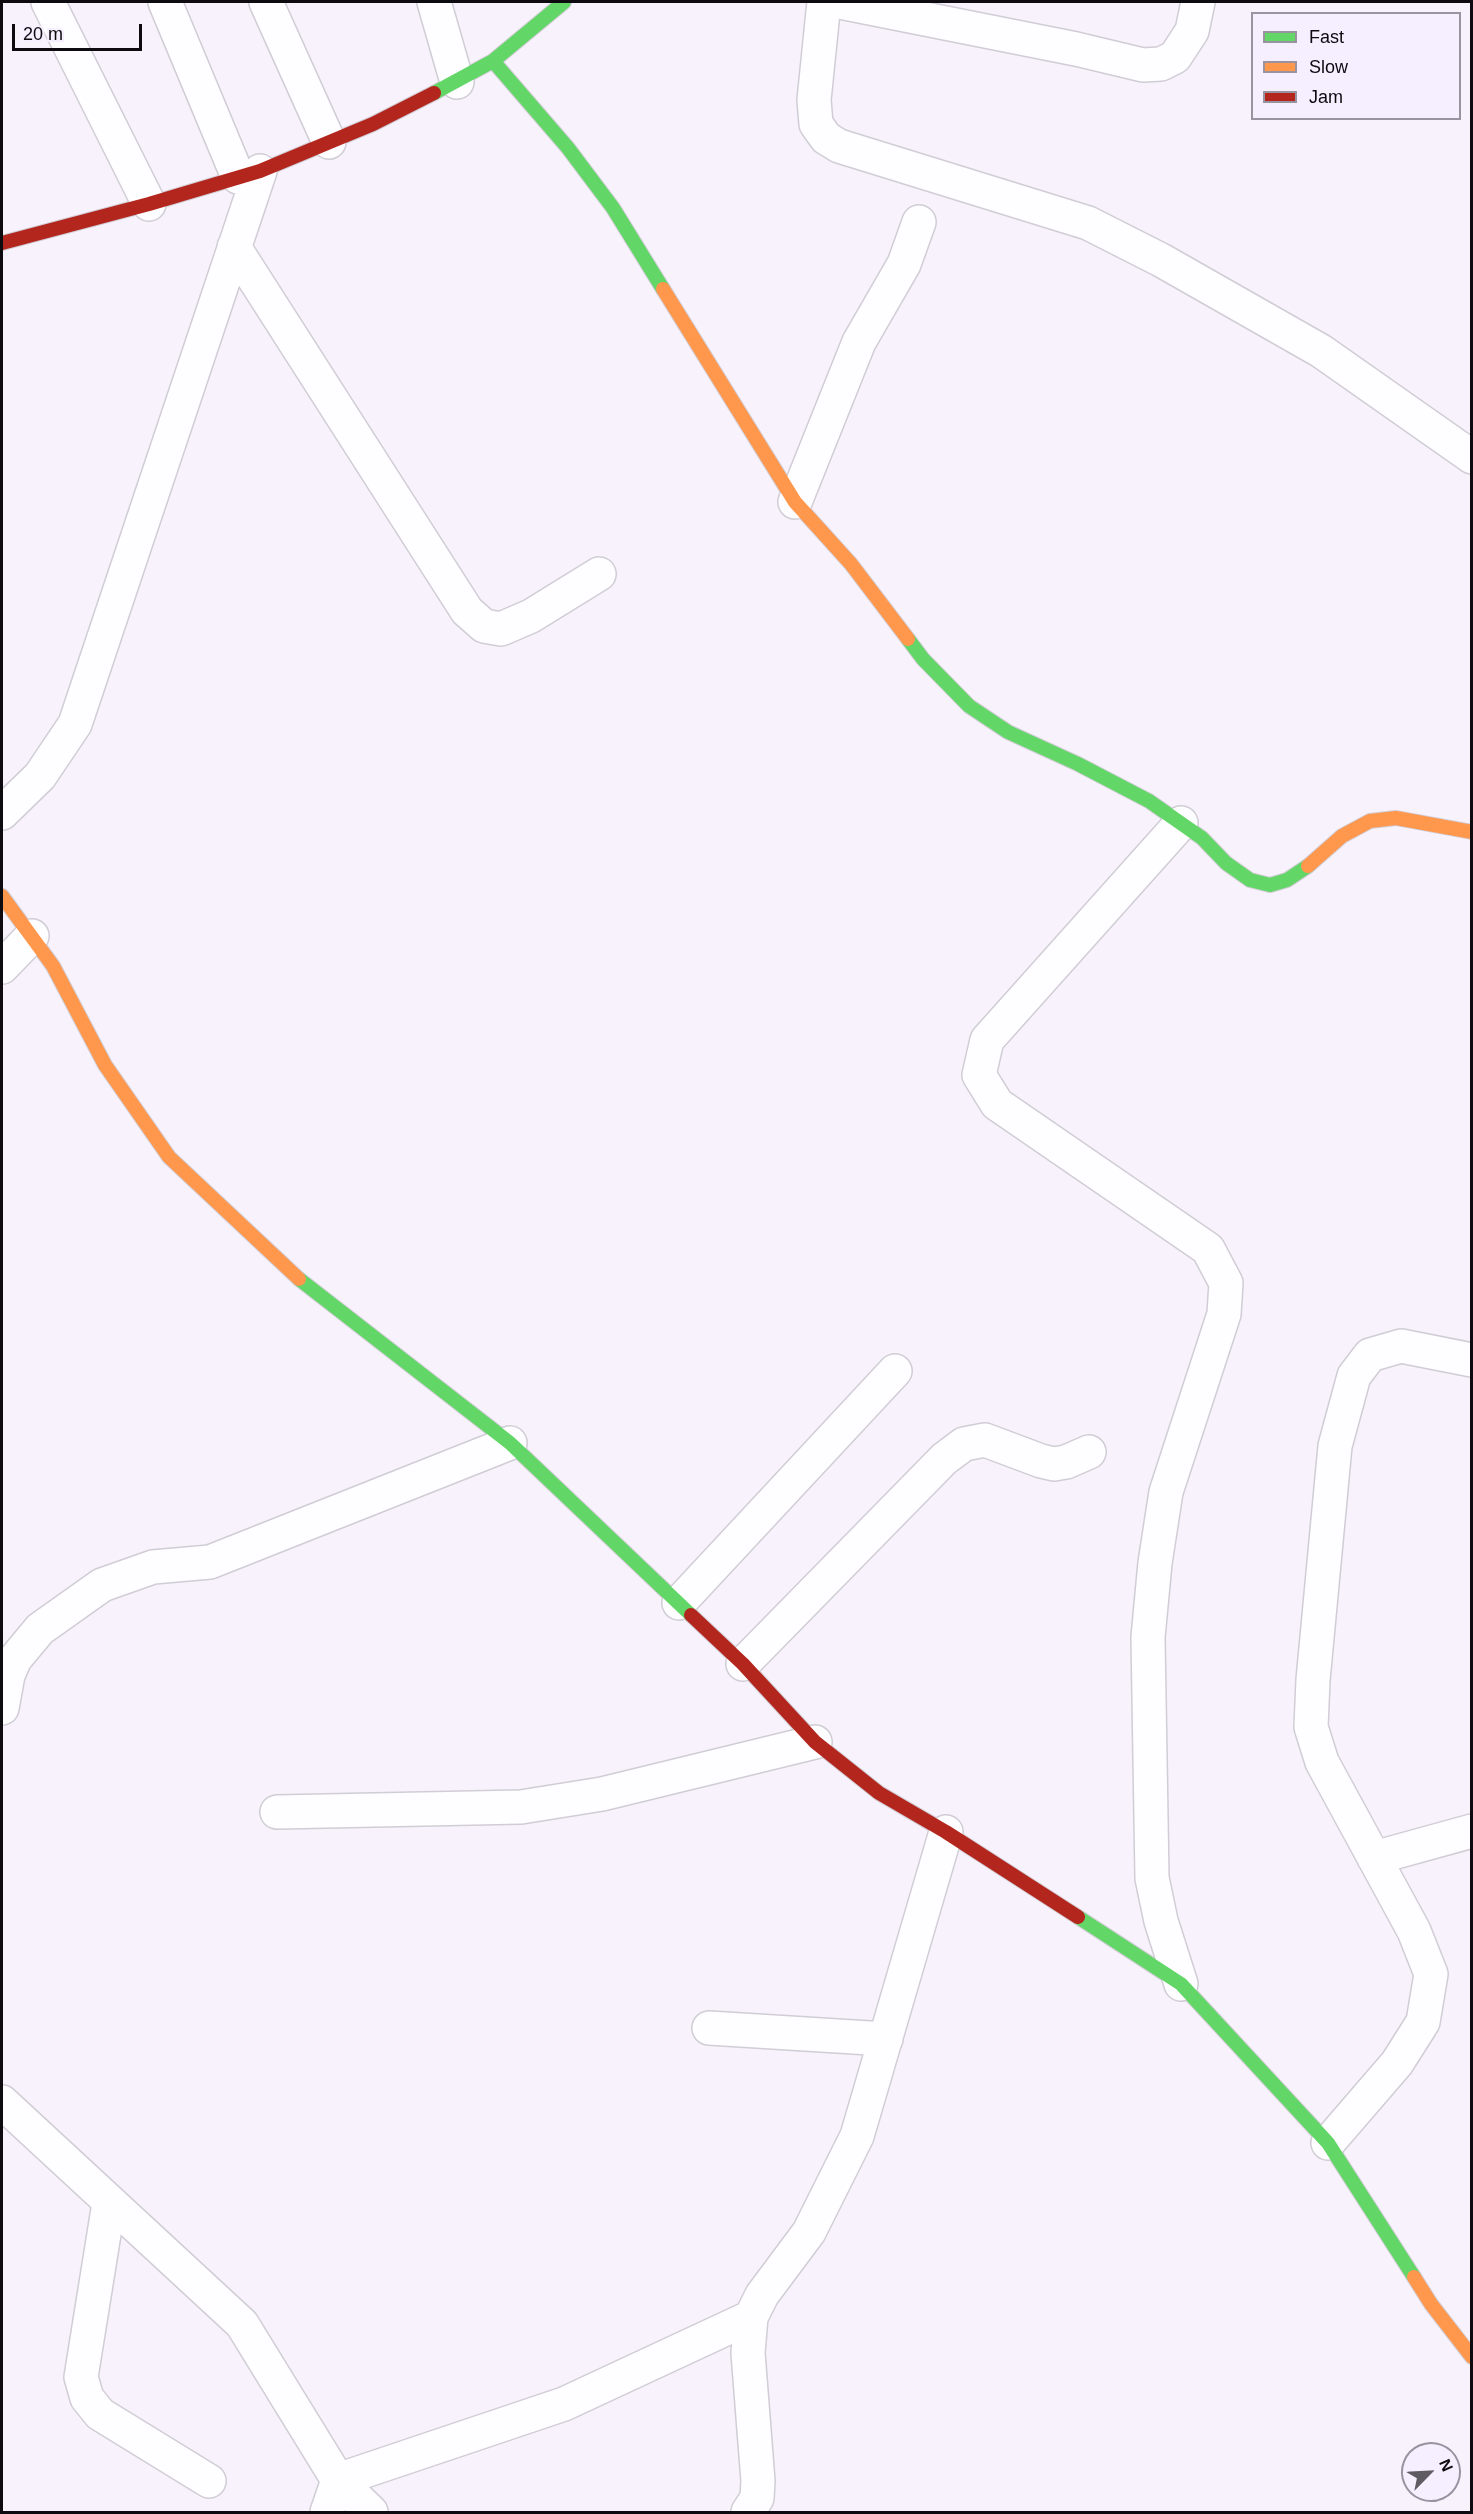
<!DOCTYPE html>
<style>
body{margin:0}
#map{position:relative;width:1473px;height:2514px;overflow:hidden;background:#f7f2fc;font-family:Helvetica,sans-serif}
canvas{display:block}
.frame{position:absolute;inset:0;border:3px solid #0d0a10;pointer-events:none}
.legend{position:absolute;left:1251px;top:12px;width:210px;height:108px;box-sizing:border-box;background:#f6efff;border:2px solid #99939f;margin:0;padding:8px 10px;list-style:none;font-size:18px;color:#0d0a10}
.legend li{display:flex;align-items:center;gap:12px;height:30px}
.legend b{width:30px;border:2px solid #99939f}
.north{position:absolute;left:1401px;top:2442px;width:60px;height:60px;box-sizing:border-box;background:#f6efff;border:2px solid #99939f;border-radius:50%;rotate:66deg;font-size:16px;font-weight:700;line-height:24px;text-align:center;color:#0d0a10}
.north::after{content:'';display:block;margin:auto;width:21px;height:27px;background:#5f5b63;clip-path:polygon(50% 0,100% 100%,50% 72%,0 100%)}
.scale{position:absolute;left:12px;top:24px;width:130px;height:27px;box-sizing:border-box;border:3px solid #0d0a10;border-top:0;padding-left:8px;font-size:18px;line-height:21px;white-space:nowrap;color:#0d0a10;-webkit-text-stroke:4px #f6efff;paint-order:stroke}
</style>
<div id="map">
<canvas width="1473" height="2514"></canvas>
<div class="frame"></div>
<ul class="legend">
<li><b style="height:8px;background:#63d668"></b>Fast</li>
<li><b style="height:8px;background:#ff974d"></b>Slow</li>
<li><b style="height:8px;background:#b3261e"></b>Jam</li>
</ul>
<div class="north">N</div>
<div class="scale">20 m</div>
</div>
<script>
const context = document.querySelector('canvas').getContext('2d');
context.lineJoin = 'round';
function shape(rows) {
  const path = new Path2D();
  for (const r of rows) {
    path.moveTo(r[0], r[1]);
    for (let i = 2; i < r.length; i += 2) path.lineTo(r[i], r[i + 1]);
  }
  return path;
}
function trace(path, color, width, dash) {
  context.strokeStyle = color;
  context.lineWidth = width;
  context.lineCap = dash ? 'butt' : 'round';
  context.setLineDash(dash || []);
  context.stroke(path);
}
const street = shape([
 [48,2,149,204],
 [165,2,238,177],
 [266,2,329,142],
 [434,2,457,82],
 [824,2,814,100,816,124,826,138,839,146,1088,223,1161,260,1321,351,1472,457],
 [840,2,1076,49,1143,65,1161,64,1175,57,1192,31,1198,2],
 [234,247,467,611,484,626,501,629,531,616,599,574],
 [795,502,859,342,904,264,919,222],
 [2,813,40,776,75,724,260,171],
 [2,967,32,936],
 [679,1603,895,1371],
 [743,1664,944,1459,964,1444,985,1440,1041,1461,1054,1464,1066,1462,1089,1452],
 [2,1708,8,1675,15,1659,40,1629,102,1585,153,1567,210,1562,510,1443],
 [277,1812,521,1807,602,1794,815,1742],
 [1374,1858,1472,1831],
 [1181,1984,1161,1921,1152,1878,1148,1637,1155,1563,1166,1492,1224,1314,1226,1283,1208,1249,997,1104,979,1075,987,1040,1181,823],
 [709,2028,886,2039],
 [2,2102,242,2324,338,2480,371,2512],
 [1328,2143,1397,2063,1423,2022,1431,1974,1414,1931,1322,1762,1311,1727,1313,1680,1335,1446,1354,1376,1370,1355,1401,1346,1472,1360],
 [109,2203,81,2377,87,2398,100,2414,209,2481],
 [327,2512,338,2480,564,2404,751,2317],
 [748,2512,757,2498,758,2481,748,2353,751,2317,762,2295,809,2232,857,2136,946,1832]
]);
const fast = shape([
 [493,61,568,148,613,208,663,289],
 [434,93,493,61,564,2],
 [908,639,923,659,969,706,1008,732,1078,764,1149,801,1202,838,1226,863,1250,880,1270,885,1287,880,1308,866],
 [299,1279,510,1443,691,1615],
 [1078,1917,1181,1984,1328,2143,1414,2277]
]);
const slow = shape([
 [663,289,795,502,851,564,908,639],
 [1308,866,1342,836,1370,821,1396,818,1472,832],
 [2,896,53,966,105,1065,169,1157,299,1279],
 [1414,2277,1431,2304,1472,2357]
]);
const jam = shape([
 [2,243,149,204,260,171,373,124,434,93],
 [691,1615,743,1664,815,1742,879,1793,946,1832,1078,1917]
]);
trace(street, '#d1cdd5', 36);
trace(fast, '#d1cdd5', 16);
trace(slow, '#d1cdd5', 16);
trace(jam, '#d1cdd5', 16);
trace(street, '#fefdff', 33);
trace(fast, '#63d668', 14);
trace(slow, '#ff974d', 14);
trace(jam, '#b3261e', 14);
</script>
